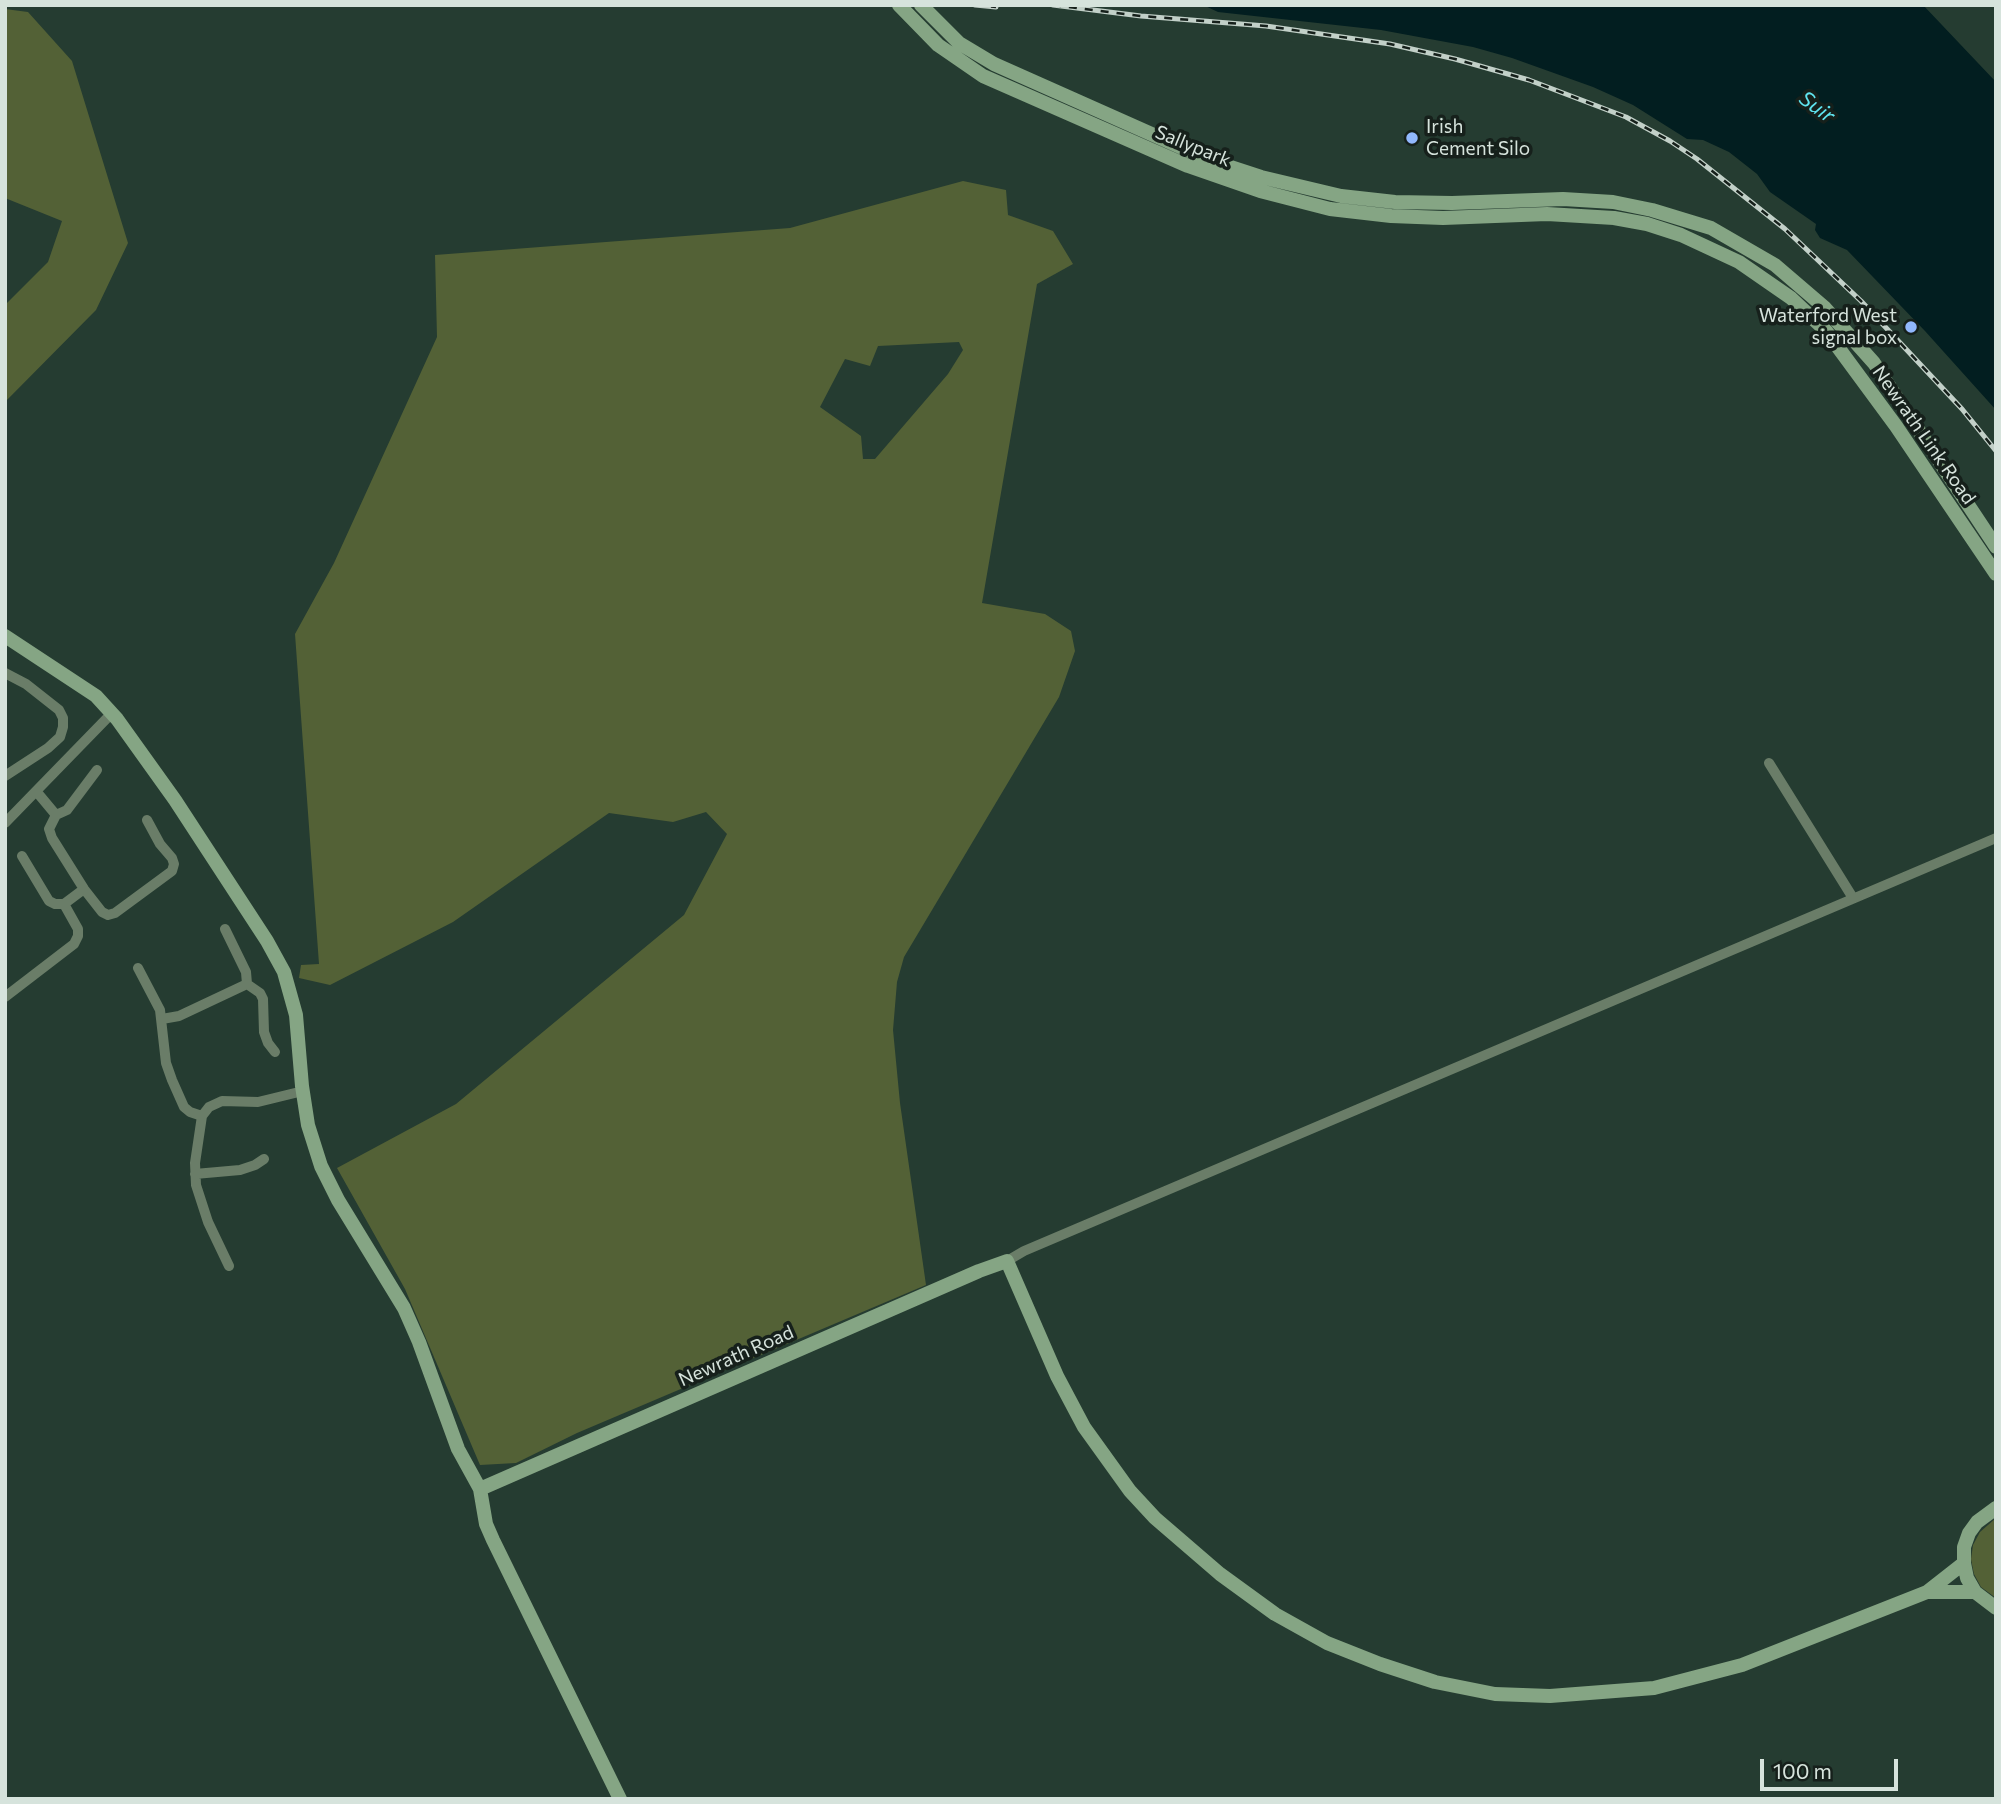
<!DOCTYPE html>
<style>
body{margin:0}
#map{position:relative;width:2001px;height:1804px;overflow:hidden;background:#253c31;font-family:Commissioner,sans-serif}
canvas{display:block}
.frame{position:absolute;inset:0;border:7px solid #d6e3dc;pointer-events:none}
.scale{position:absolute;left:1760px;top:1759px;width:138px;height:32px;box-sizing:border-box;border:4px solid #d6e3dc;border-top:0;padding-left:9px;font-size:21px;line-height:24px;white-space:nowrap;color:#d6e3dc;-webkit-text-stroke:5px #16201b;paint-order:stroke}
</style>
<div id="map">
<canvas width="2001" height="1804"></canvas>
<div class="frame"></div>
<div class="scale">100 m</div>
</div>
<script>
const context = document.querySelector('canvas').getContext('2d');
context.lineJoin = 'round';
function paint(path, color) {
  context.fillStyle = color;
  context.fill(path, 'evenodd');
}
function shape(rows) {
  const path = new Path2D();
  for (const r of rows) {
    path.moveTo(r[0], r[1]);
    for (let i = 2; i < r.length; i += 2) path.lineTo(r[i], r[i + 1]);
  }
  return path;
}
function trace(path, color, width, dash) {
  context.strokeStyle = color;
  context.lineWidth = width;
  context.lineCap = dash ? 'butt' : 'round';
  context.setLineDash(dash || []);
  context.stroke(path);
}
function write(font, color, halo, rows, align = 'center') {
  context.font = font + ' Commissioner,sans-serif';
  context.lineWidth = 7;
  context.setLineDash([]);
  context.textBaseline = 'middle';
  context.strokeStyle = halo;
  context.fillStyle = color;
  for (const [text, x, y, turn = 0] of rows) {
    context.save();
    context.translate(x, y);
    context.rotate((+turn || 0) * Math.PI / 180);
    context.textAlign = isNaN(turn) ? turn : align;
    if (halo) context.strokeText(text, 0, 0);
    context.fillText(text, 0, 0);
    context.restore();
  }
}
const green = shape([
 [5,9,28,12,72,61,128,243,96,310,5,402,5,305,48,262,62,221,5,198],
 [963,181,1006,190,1008,215,1053,231,1073,264,1037,284,982,603,1045,614,1071,631,1075,651,1059,697,904,957,897,982,893,1030,900,1103,926,1285,577,1433,516,1463,480,1465,405,1289,337,1168,456,1104,684,915,727,834,706,812,673,822,609,813,453,922,330,985,299,978,301,965,319,964,295,634,334,563,437,337,435,255,790,228],
 [959,342,963,350,948,374,875,459,863,459,861,436,820,407,845,359,870,366,878,346],
 [1996,1518,1996,1598,1981,1587,1974,1574,1971,1559,1973,1545,1980,1532]
]);
const water = shape([
 [1203,5,1923,5,1996,82,1996,410,1925,331,1847,250,1820,238,1815,230,1816,224,1770,192,1757,174,1729,152,1703,140,1687,139,1633,105,1593,87,1512,58,1473,47,1381,30,1218,12]
]);
const street = shape([
 [5,673,26,684,59,710,63,718,63,727,60,737,48,748,5,776],
 [1769,763,1853,898],
 [36,791,56,815,49,829,52,838,84,889,102,912,108,915,115,913,172,871,174,864,172,858,160,844,147,820],
 [56,815,67,810,97,770],
 [5,823,112,713],
 [64,904,84,889],
 [225,929,246,972,247,984,260,993,263,999,264,1032,268,1043,275,1052],
 [138,968,160,1010,166,1063,172,1080,184,1107,190,1112,202,1116],
 [5,997,74,944,78,936,78,929,64,904,55,904,49,901,22,856],
 [162,1019,179,1016,247,984],
 [195,1174,240,1170,255,1165,264,1159],
 [1007,1261,1024,1251,1996,838],
 [229,1266,208,1222,196,1185,195,1163,202,1116,209,1107,222,1101,258,1102,303,1091]
]);
const secondary = shape([
 [899,5,938,45,983,76,1188,166,1260,191,1330,209,1391,216,1443,218,1547,214,1614,218,1647,224,1681,235,1739,262,1791,298,1826,331,1896,426,1996,574],
 [921,5,959,43,994,64,1212,161,1261,177,1341,196,1395,202,1452,203,1563,199,1613,202,1652,210,1711,228,1775,265,1824,307,1874,363,1996,547],
 [5,636,96,696,117,719,175,800,267,941,284,972,296,1015,302,1086,308,1125,321,1166,338,1200,404,1308,419,1342,458,1449,480,1489,486,1524,493,1540,620,1799],
 [480,1489,979,1271,1007,1261,1057,1376,1084,1427,1130,1491,1155,1518,1220,1574,1275,1614,1327,1643,1380,1664,1435,1682,1495,1694,1550,1696,1654,1688,1742,1665,1927,1592,1964,1563],
 [1996,1508,1977,1522,1969,1533,1964,1547,1964,1563,1967,1578,1975,1592,1996,1608],
 [1927,1592,1975,1592]
]);
const rail = shape([
 [975,5,996,7],
 [1053,5,1141,16,1266,26,1390,44,1455,59,1529,80,1626,117,1670,141,1697,159,1785,229,1861,301,1962,409,1996,451]
]);
const markers = [
 [1412,138,7,"#91b8fd"],
 [1911,327,7,"#91b8fd"]
];
const poiNames = [
 ["Irish",1426,127],
 ["Cement Silo",1426,149],
 ["Waterford West",1897,316,"right"],
 ["signal box",1897,338,"right"]
];
const streetNames = [
 ["Sallypark",1193,146,22],
 ["Newrath Link Road",1924,435,55],
 ["Newrath Road",736,1356,-24]
];
const waterNames = [
 ["Suir",1817,107,36]
];
paint(green, '#536136');
paint(water, '#021e20');
trace(street, '#6a7d68', 10);
trace(secondary, '#85a584', 14);
trace(rail, '#c2d0c8', 5);
trace(rail, '#16201b', 2.5, [8]);
for (const [x, y, r, color] of markers) {
  const dot = new Path2D();
  dot.arc(x, y, r, 0, 2 * Math.PI);
  context.fillStyle = color;
  context.fill(dot);
  trace(dot, '#16201b', 2.5);
}
write('19px', '#d6e3dc', '#16201b', poiNames, 'left');
write('19px', '#d6e3dc', '#16201b', streetNames);
write('italic 21px', '#5fe4ef', '#16201b', waterNames);
</script>
